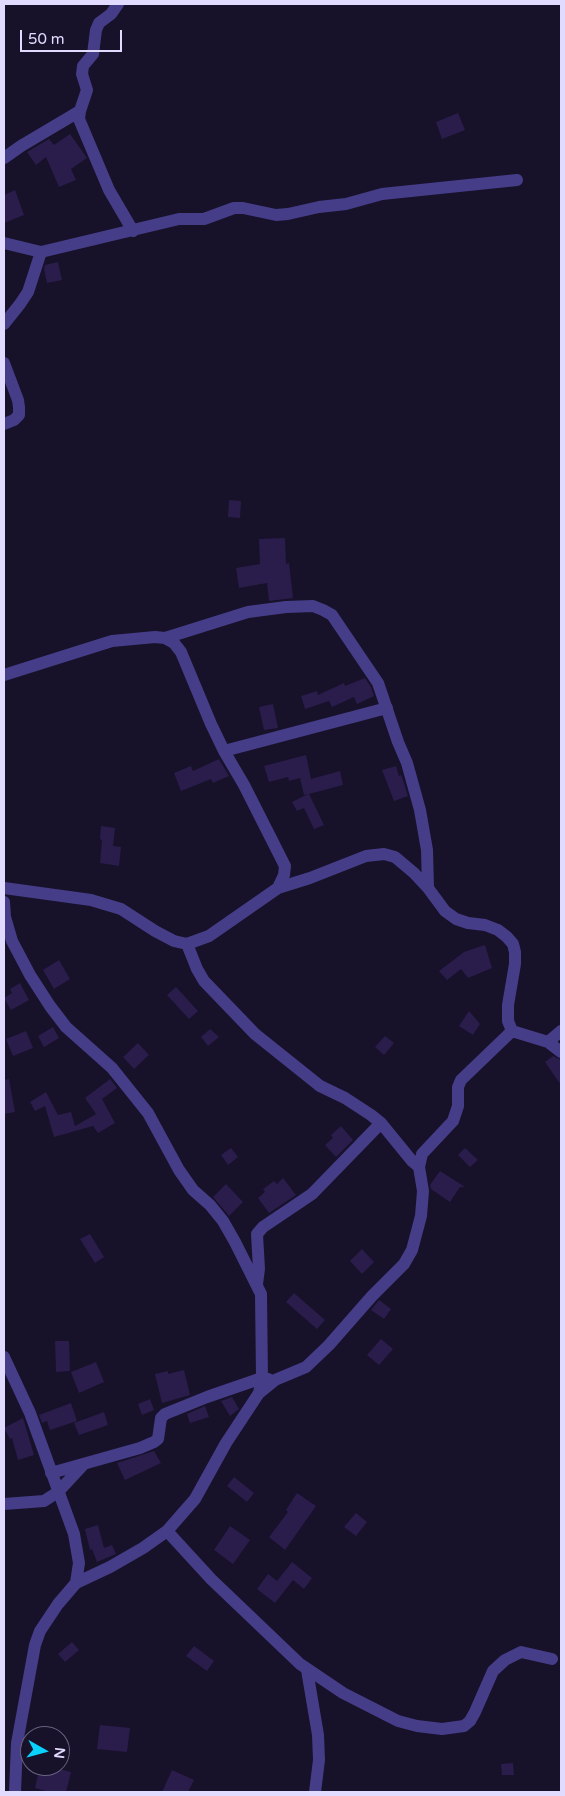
<!DOCTYPE html>
<style>
body{margin:0}
#map{position:relative;width:565px;height:1796px;overflow:hidden;background:#17112a;font-family:"Varela Round",sans-serif}
canvas{display:block}
.frame{position:absolute;inset:0;border:5px solid #e1dbff;pointer-events:none}
.north{position:absolute;left:20px;top:1726px;width:50px;height:50px;box-sizing:border-box;background:#17112a;border:1px solid #68627f;border-radius:50%;rotate:97deg;font-size:14px;font-weight:700;line-height:20px;text-align:center;color:#e1dbff}
.north::after{content:'';display:block;margin:auto;width:18px;height:22px;background:#09d1fc;clip-path:polygon(50% 0,100% 100%,50% 72%,0 100%)}
.scale{position:absolute;left:20px;top:30px;width:102px;height:22px;box-sizing:border-box;border:2px solid #e1dbff;border-top:0;padding-left:6px;font-size:15px;line-height:18px;white-space:nowrap;color:#e1dbff;-webkit-text-stroke:4px #17112a;paint-order:stroke}
</style>
<div id="map">
<canvas width="565" height="1796"></canvas>
<div class="frame"></div>
<div class="north">N</div>
<div class="scale">50 m</div>
</div>
<script>
const context = document.querySelector('canvas').getContext('2d');
context.lineJoin = 'round';
function paint(path, color) {
  context.fillStyle = color;
  context.fill(path, 'evenodd');
}
function shape(rows) {
  const path = new Path2D();
  for (const r of rows) {
    path.moveTo(r[0], r[1]);
    for (let i = 2; i < r.length; i += 2) path.lineTo(r[i], r[i + 1]);
  }
  return path;
}
function trace(path, color, width, dash) {
  context.strokeStyle = color;
  context.lineWidth = width;
  context.lineCap = dash ? 'butt' : 'round';
  context.setLineDash(dash || []);
  context.stroke(path);
}
const building = shape([
 [458,113,465,130,442,139,436,122],
 [70,134,87,158,71,169,76,180,59,187,46,157,36,165,27,152,49,139,54,145],
 [15,190,24,215,4,223,4,195],
 [58,262,62,280,47,283,44,269,45,265],
 [229,500,241,501,240,518,228,517],
 [285,538,286,564,289,563,293,598,269,601,267,583,239,588,236,568,260,564,259,539],
 [365,678,371,687,374,696,357,704,354,697,332,707,329,701,305,709,301,696,317,691,318,695,344,683,345,686],
 [273,704,278,728,264,730,259,707],
 [306,755,311,779,340,771,343,785,309,794,324,825,314,829,304,808,297,811,292,802,308,794,304,795,300,778,289,781,288,777,269,782,264,766],
 [219,759,229,776,213,783,211,779,181,791,174,773,191,766,193,771],
 [396,766,399,776,401,775,403,780,408,796,394,801,382,770],
 [101,826,115,828,113,846,121,847,119,866,100,863,102,840,100,839],
 [485,945,492,968,468,978,461,969,447,980,439,971,464,952],
 [59,960,70,979,54,989,43,970],
 [20,983,29,1000,11,1010,4,998,12,993,10,989],
 [176,987,198,1011,189,1019,167,995],
 [469,1011,480,1024,473,1035,459,1026],
 [53,1027,59,1038,44,1047,38,1036],
 [210,1029,219,1037,208,1046,201,1037],
 [26,1031,33,1048,13,1056,6,1039],
 [385,1036,394,1043,384,1055,375,1047],
 [138,1043,149,1055,134,1069,123,1057],
 [553,1056,561,1060,561,1085,545,1062],
 [9,1079,15,1112,4,1114,4,1080],
 [110,1079,117,1088,102,1099,115,1123,98,1133,93,1126,54,1137,45,1106,35,1111,30,1102,46,1092,58,1115,71,1112,75,1126,96,1114,85,1098],
 [341,1126,353,1140,336,1157,325,1145,333,1138,331,1135],
 [231,1148,238,1157,228,1165,221,1155],
 [465,1148,478,1160,470,1167,458,1155],
 [440,1171,465,1187,460,1187,450,1202,431,1189,430,1185],
 [283,1178,296,1195,269,1213,258,1198,265,1192,263,1189,274,1181,277,1184],
 [226,1184,243,1202,229,1216,213,1197],
 [90,1234,104,1257,95,1263,80,1239],
 [362,1249,374,1262,362,1274,350,1261],
 [294,1293,325,1320,317,1329,286,1302],
 [379,1300,391,1309,384,1319,371,1310],
 [381,1339,393,1349,379,1365,367,1355],
 [55,1341,69,1341,70,1371,56,1372],
 [96,1362,104,1382,79,1393,71,1372],
 [184,1370,190,1395,162,1403,155,1374,168,1371,168,1374],
 [232,1397,239,1409,230,1416,221,1401],
 [150,1399,154,1410,142,1415,138,1404],
 [71,1403,77,1421,50,1430,47,1421,42,1423,39,1415],
 [205,1406,209,1417,190,1423,187,1414],
 [104,1412,108,1425,79,1435,74,1423],
 [23,1418,34,1455,18,1460,12,1438,10,1439,4,1428],
 [154,1451,161,1463,125,1480,117,1463],
 [234,1477,254,1493,247,1502,227,1486],
 [297,1493,316,1506,285,1550,269,1537,288,1512,286,1510],
 [356,1513,367,1522,356,1536,344,1527],
 [98,1525,104,1548,112,1545,116,1554,97,1562,92,1549,90,1550,85,1529],
 [230,1526,250,1540,233,1564,214,1550],
 [292,1562,312,1578,304,1589,293,1580,275,1603,257,1589,268,1574,277,1581],
 [72,1642,79,1650,65,1662,58,1654],
 [194,1646,214,1661,207,1671,186,1656],
 [100,1725,130,1728,127,1752,97,1749],
 [513,1763,514,1775,502,1775,501,1764],
 [40,1766,49,1766,71,1772,66,1792,49,1792,35,1788],
 [172,1770,194,1780,188,1792,162,1792]
]);
const minor = shape([
 [118,4,111,14,99,23,96,30,93,54,83,66,82,74,87,90,80,111,79,119,109,190,133,231],
 [4,158,21,146,80,111],
 [4,243,41,252,179,219,204,219,234,208,243,208,276,215,288,214,319,207,346,204,382,194,517,180],
 [4,324,20,304,28,292,41,252],
 [4,363,18,400,19,407,19,415,14,420,4,424],
 [165,638,248,612,286,607,313,606,323,610,332,615,378,683,398,742,407,763,420,810,427,850,428,888],
 [4,675,112,641,155,637,165,638,174,643,181,652,211,724,224,751,244,785,285,866,284,875,278,888],
 [224,751,387,708],
 [4,888,91,900,121,909,155,931,174,941,187,944,209,936,278,888,310,878,366,856,384,854,395,857,414,873,428,888,445,911,456,919,468,923,485,925,498,930,507,937,513,944,515,952,515,964,508,1005,508,1021,512,1031,548,1042,561,1052],
 [4,902,5,917,12,941,30,975,50,1006,66,1027,112,1068,148,1113,179,1170,193,1190,210,1205,223,1221,235,1242,261,1294,262,1378,259,1393],
 [187,944,197,969,204,981,255,1034,320,1086,345,1098,371,1115,381,1123,412,1161,419,1167],
 [548,1042,561,1031],
 [257,1284,259,1269,257,1234,263,1227,312,1194,381,1123],
 [4,1357,30,1413,74,1534,79,1563,76,1583,58,1604,40,1631,35,1645,17,1743,15,1792],
 [51,1473,140,1448,154,1442,158,1439,161,1418,165,1414,207,1397,262,1378,268,1379],
 [4,1504,44,1501,58,1492,84,1464],
 [167,1531,211,1579,300,1664,343,1693,398,1721,417,1726,442,1729,464,1726,470,1721,475,1712,493,1671,505,1660,521,1652,552,1659],
 [76,1583,110,1567,143,1548,167,1531,195,1499,226,1443,259,1393,275,1380,306,1367,329,1345,372,1296,404,1264,412,1250,421,1216,423,1191,419,1167,422,1154,453,1121,458,1106,458,1087,461,1080,512,1031],
 [307,1670,318,1735,319,1760,315,1792]
]);
paint(building, '#2a1d4b');
trace(minor, '#453d88', 12);
</script>
